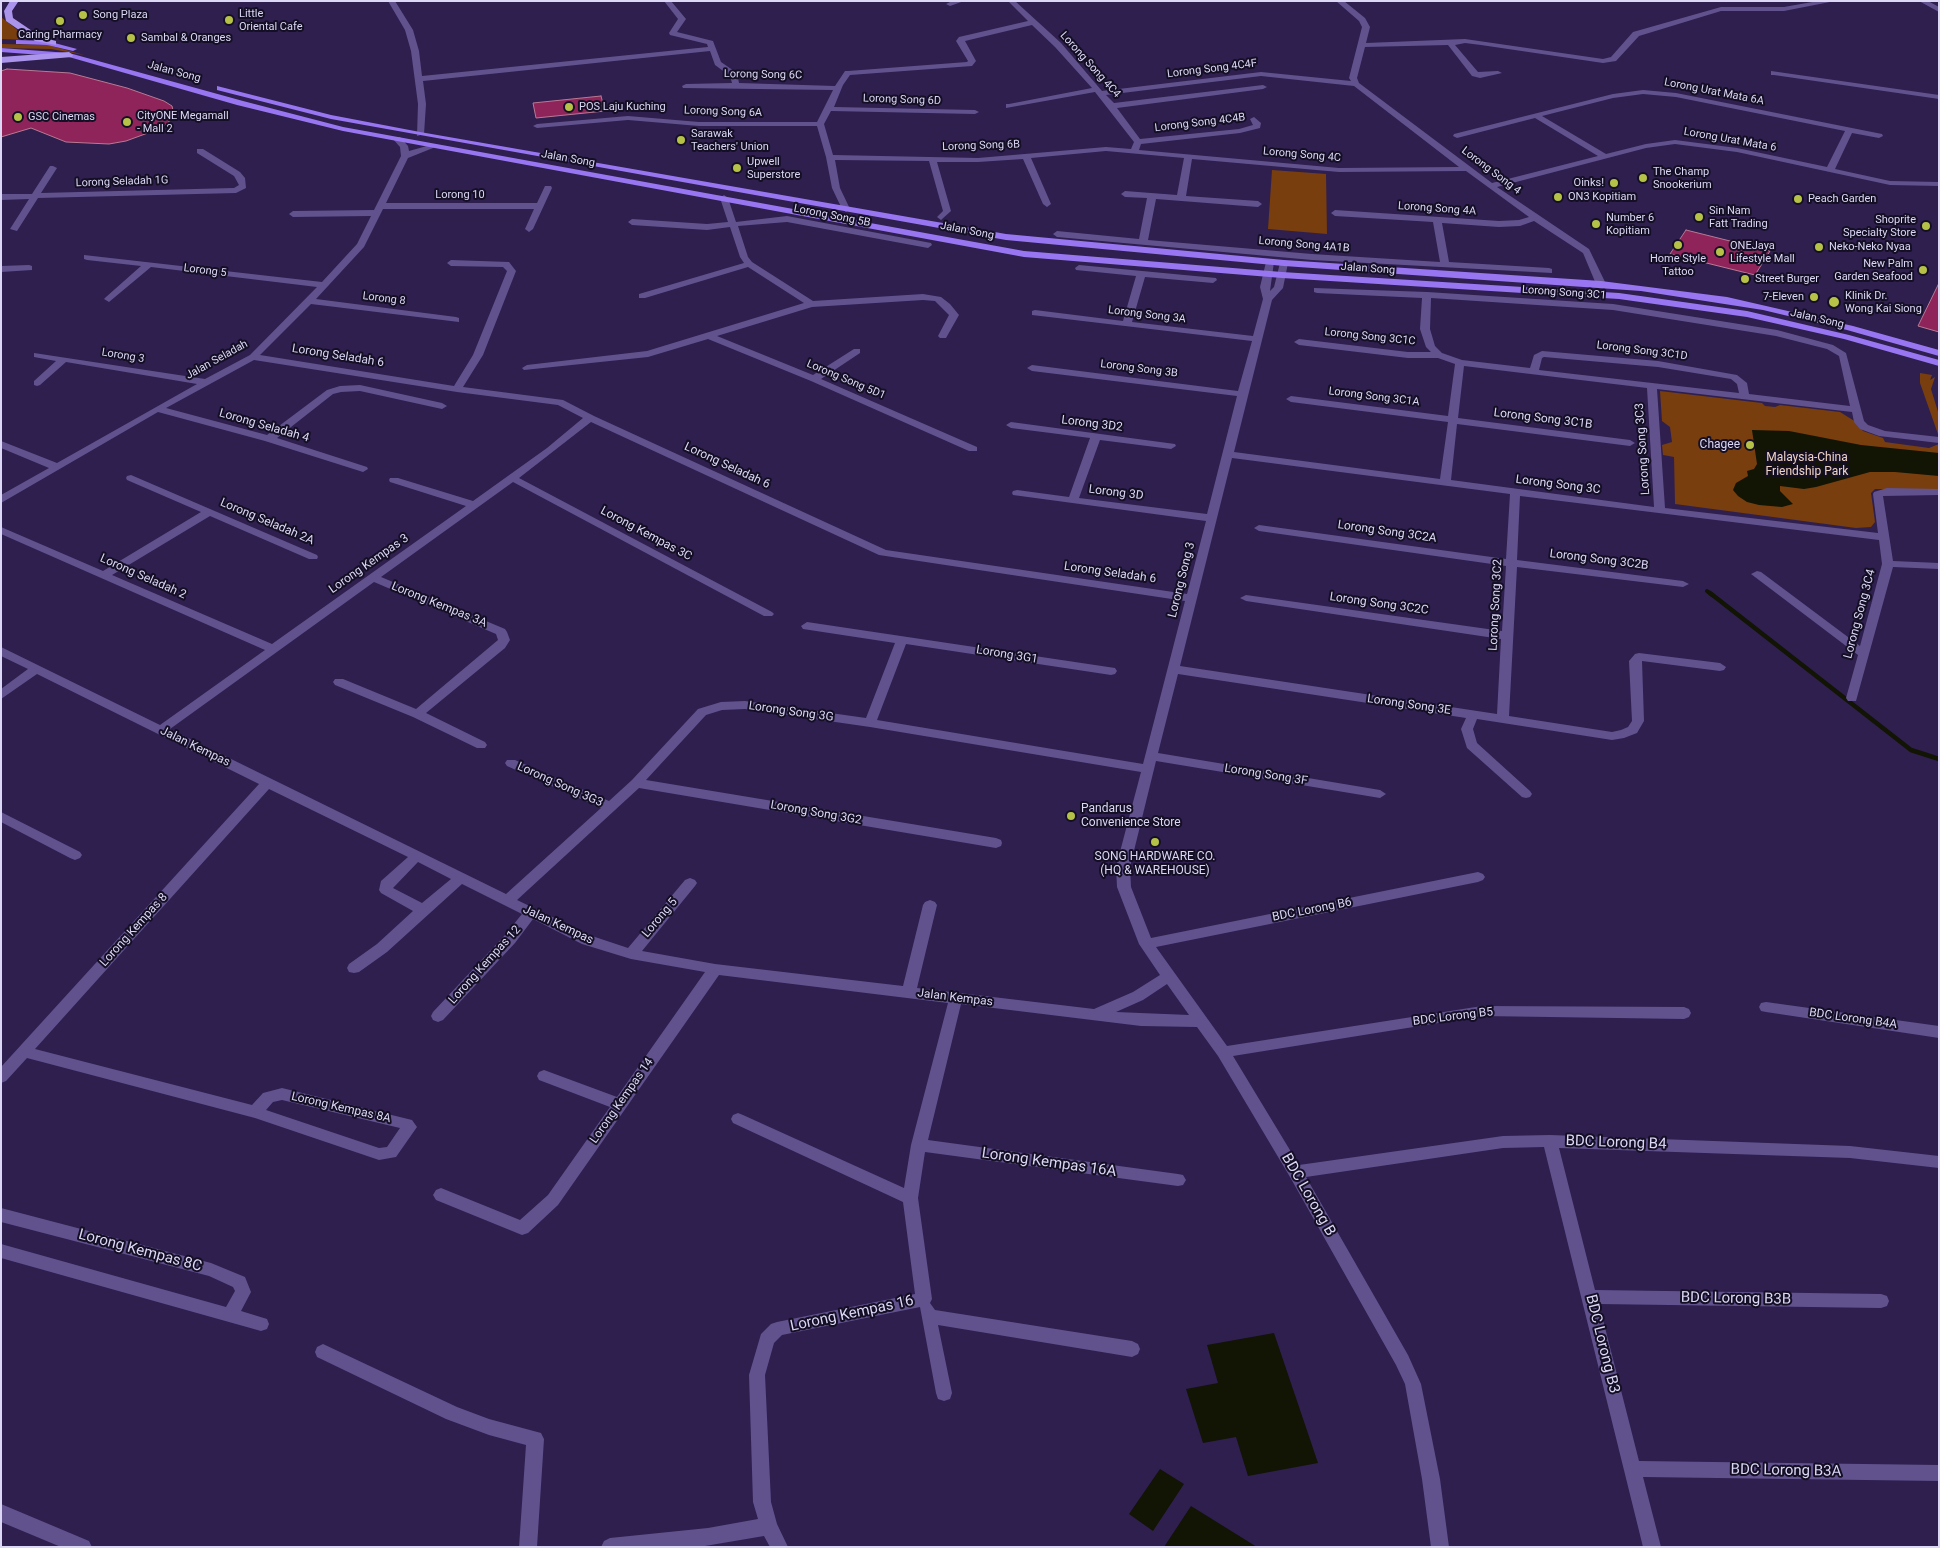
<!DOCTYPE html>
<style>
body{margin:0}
#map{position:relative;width:1940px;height:1548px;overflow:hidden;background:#2e1f4f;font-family:Roboto,sans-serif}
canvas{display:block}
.frame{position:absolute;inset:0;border:2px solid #dcd7f5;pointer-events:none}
</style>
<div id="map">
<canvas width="1940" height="1548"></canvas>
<div class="frame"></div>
</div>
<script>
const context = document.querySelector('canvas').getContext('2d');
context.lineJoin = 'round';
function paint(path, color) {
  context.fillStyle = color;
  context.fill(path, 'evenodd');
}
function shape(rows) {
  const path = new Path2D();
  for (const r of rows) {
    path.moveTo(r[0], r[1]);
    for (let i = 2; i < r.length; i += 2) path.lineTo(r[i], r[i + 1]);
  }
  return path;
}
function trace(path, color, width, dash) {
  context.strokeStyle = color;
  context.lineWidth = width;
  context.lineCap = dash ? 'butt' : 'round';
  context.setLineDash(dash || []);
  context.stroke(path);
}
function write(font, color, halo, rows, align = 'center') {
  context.font = font + ' Roboto,sans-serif';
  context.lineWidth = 4;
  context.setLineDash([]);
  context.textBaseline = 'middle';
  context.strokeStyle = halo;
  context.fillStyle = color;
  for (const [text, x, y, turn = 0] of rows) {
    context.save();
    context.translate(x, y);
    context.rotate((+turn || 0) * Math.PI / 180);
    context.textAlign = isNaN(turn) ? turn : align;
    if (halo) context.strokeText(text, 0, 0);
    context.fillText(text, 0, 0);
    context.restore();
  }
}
const green = shape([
 [1,17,30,40,1,39],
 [1,44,48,45,84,55,51,49,1,48],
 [1272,170,1326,174,1327,234,1268,229],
 [1920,373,1932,375,1930,380,1935,377,1931,389,1939,415,1939,437,1920,383],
 [1660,391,1762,403,1765,406,1775,407,1780,405,1840,412,1856,422,1863,431,1883,438,1885,442,1929,448,1939,444,1939,489,1875,489,1871,493,1875,522,1871,527,1856,528,1675,504,1674,457,1663,455,1662,445,1672,442,1670,427,1662,421]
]);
const water = shape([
 [1752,430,1789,431,1861,445,1939,453,1939,476,1895,472,1870,472,1816,487,1804,489,1780,486,1780,491,1793,504,1782,507,1759,505,1747,502,1738,496,1733,490,1736,483,1748,476,1747,471,1754,469,1757,464],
 [1274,1333,1318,1463,1248,1476,1236,1437,1203,1443,1186,1389,1218,1383,1207,1345],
 [1160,1469,1184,1484,1153,1531,1129,1514],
 [1191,1506,1257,1547,1164,1547]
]);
const streamFar1 = shape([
 [1707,591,1712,595]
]);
const stream = shape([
 [1710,593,1911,750,1939,759]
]);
const building = shape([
 [7,69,70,73,127,88,164,101,172,106,174,115,167,124,156,130,126,141,109,144,66,142,31,128,1,137,1,71,7,69],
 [601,96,605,111,536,118,533,103,601,96],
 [1686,230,1770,251,1755,275,1670,254,1686,230],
 [1939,283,1939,332,1918,326,1939,283]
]);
const minor = shape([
 [388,1,395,1,413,30,419,51,422,76,708,47,707,44,670,35,669,33,678,19,664,1,671,1,686,19,677,32,713,41,721,62,737,73,739,83,835,86,845,71,848,71,967,62,968,61,956,41,959,37,1028,21,1008,1,1015,1,1061,43,1102,91,1261,72,1351,81,1349,78,1362,27,1359,21,1336,1,1344,1,1365,18,1370,27,1366,43,1465,39,1603,59,1611,57,1633,32,1721,7,1784,7,1818,1,1835,1,1784,11,1721,11,1639,36,1616,61,1603,63,1481,45,1465,43,1455,45,1478,72,1498,71,1502,73,1480,78,1472,76,1448,45,1365,47,1357,78,1359,83,1492,183,1598,156,1535,118,1457,138,1453,136,1454,134,1613,94,1643,90,1676,93,1882,134,1883,136,1879,138,1852,133,1835,169,1890,181,1939,182,1939,186,1890,185,1737,152,1675,144,1646,148,1497,187,1589,249,1606,284,1601,287,1596,284,1583,253,1534,221,1520,226,1499,227,1442,223,1449,262,1549,268,1552,269,1552,273,1312,260,1057,237,1053,234,1057,231,1139,239,1147,198,1125,197,1121,194,1125,191,1177,195,1184,158,1106,151,1031,158,1051,204,1047,207,1043,204,1023,159,978,162,937,162,951,211,941,220,937,217,943,211,929,161,835,160,840,188,850,209,846,212,842,209,832,188,826,157,817,126,699,126,628,120,537,128,533,126,537,124,628,116,699,122,817,122,833,90,683,88,682,86,686,84,732,83,730,76,715,65,710,51,423,81,426,104,424,134,417,136,418,104,411,51,405,30,388,1],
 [1032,25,1055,47,1092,88,1009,104,1006,104,1006,108,1095,92,1134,142,1131,149,1106,147,978,158,833,155,824,124,831,111,975,114,979,112,975,110,834,107,843,85,850,75,972,66,976,61,965,41,1032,25],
 [1261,76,1354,86,1459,167,1339,168,1139,150,1141,144,1240,133,1260,128,1261,123,1254,117,1250,119,1253,125,1239,129,1140,139,1117,108,1263,89,1267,87,1263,85,1114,103,1106,95,1261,76],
 [1643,94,1676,97,1845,131,1827,167,1737,148,1675,140,1646,144,1606,154,1542,116,1613,98,1643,94],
 [1192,159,1339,172,1466,171,1529,217,1519,220,1499,221,1335,210,1331,213,1335,216,1433,222,1440,262,1312,254,1148,240,1156,199,1258,207,1262,204,1258,201,1186,196,1192,159],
 [952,1,964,1,950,6,946,4,952,1],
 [1919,1,1928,1,1939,7,1939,12,1919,1],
 [1771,71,1939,95,1939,99,1774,75,1771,75,1771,71],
 [394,137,400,137,408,146,409,151,434,144,438,146,408,158,386,203,537,203,545,186,551,186,552,188,533,229,529,232,525,229,534,209,383,209,364,247,316,299,456,317,459,318,459,322,311,304,260,355,454,386,473,355,507,271,503,267,451,266,447,263,451,260,509,262,516,271,483,355,463,387,563,400,594,416,886,550,1187,594,1206,521,1013,495,1012,493,1013,491,1017,490,1069,497,1090,438,1011,428,1006,425,1011,422,1175,444,1176,446,1171,449,1100,440,1079,498,1207,514,1237,396,1032,371,1027,368,1032,365,1238,391,1252,341,1032,315,1032,311,1035,310,1123,321,1136,276,1076,270,1075,268,1079,265,1216,278,1217,280,1213,283,1145,277,1132,322,1253,336,1263,299,1260,287,1266,262,1270,259,1274,262,1270,291,1274,287,1280,263,1281,261,1287,261,1288,263,1283,288,1272,300,1234,452,1440,479,1448,422,1291,402,1286,399,1291,396,1448,416,1455,364,1438,358,1408,358,1299,345,1294,342,1299,339,1408,352,1431,352,1426,347,1420,329,1422,298,1317,293,1314,292,1314,288,1427,292,1613,304,1777,330,1833,345,1846,353,1864,421,1868,425,1885,431,1939,437,1939,443,1879,436,1860,429,1854,422,1852,412,1657,389,1665,508,1878,533,1873,494,1874,492,1887,488,1939,489,1939,495,1883,496,1893,561,1939,563,1939,569,1893,567,1856,701,1848,701,1846,698,1858,655,1751,574,1757,571,1761,572,1860,646,1882,564,1879,540,1520,496,1517,560,1683,581,1689,584,1683,587,1517,567,1509,716,1612,732,1621,730,1628,727,1632,721,1629,661,1635,654,1639,653,1720,663,1726,667,1724,670,1720,671,1642,661,1644,721,1637,733,1624,738,1612,740,1477,719,1473,729,1477,743,1530,791,1532,794,1530,797,1526,798,1522,797,1467,748,1461,729,1466,718,1178,674,1158,753,1380,790,1386,794,1380,798,1156,761,1130,867,1131,887,1151,938,1478,872,1483,874,1485,877,1483,880,1478,882,1156,947,1227,1046,1482,1006,1684,1007,1689,1009,1691,1013,1689,1017,1684,1019,1482,1016,1233,1056,1299,1165,1503,1136,1550,1135,1850,1146,1939,1156,1939,1168,1850,1158,1559,1148,1595,1290,1881,1294,1887,1296,1889,1301,1887,1306,1881,1308,1599,1304,1639,1461,1939,1465,1939,1481,1643,1477,1661,1547,1643,1547,1544,1147,1503,1148,1306,1177,1408,1355,1421,1384,1440,1479,1449,1547,1431,1547,1422,1479,1405,1384,1396,1365,1290,1177,1218,1056,1197,1027,1141,1026,961,1004,928,1140,1178,1174,1183,1175,1186,1180,1183,1185,1178,1186,925,1152,918,1198,932,1299,930,1303,935,1310,1132,1341,1138,1344,1140,1349,1138,1354,1132,1357,938,1325,952,1393,950,1399,944,1401,938,1399,936,1393,920,1307,782,1335,774,1343,765,1375,771,1502,777,1524,788,1547,770,1547,764,1536,699,1547,601,1547,604,1541,610,1538,708,1528,758,1519,753,1502,749,1375,761,1334,771,1324,777,1322,915,1294,903,1202,733,1123,731,1119,733,1115,738,1113,743,1115,904,1188,911,1145,948,1003,719,975,558,1205,528,1233,522,1235,436,1200,433,1195,436,1190,441,1188,520,1220,548,1195,610,1107,539,1080,537,1076,539,1072,544,1070,617,1097,705,972,631,959,582,944,533,919,515,943,443,1020,438,1022,433,1020,431,1016,433,1012,505,935,522,914,462,884,387,952,359,972,354,973,349,972,347,968,349,964,377,944,413,911,381,893,379,890,381,881,408,857,269,789,35,1049,252,1105,263,1093,282,1088,412,1120,417,1127,396,1157,379,1160,255,1118,27,1058,6,1081,1,1083,1,1067,259,784,37,674,1,699,1,689,28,669,1,656,1,647,160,725,265,650,1,534,1,527,103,571,201,512,127,480,126,478,127,476,131,475,317,555,318,557,317,559,309,559,210,516,112,575,272,644,466,506,390,482,389,480,390,478,398,478,473,501,547,448,583,418,558,405,457,392,254,360,166,408,267,435,327,390,340,386,360,385,442,403,447,406,442,409,360,391,341,392,333,394,277,438,367,467,368,469,363,472,265,441,158,412,1,503,1,495,49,468,1,448,1,441,57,463,197,384,66,362,40,385,37,386,34,385,34,381,56,361,34,357,34,353,205,379,250,355,317,287,151,267,109,302,104,299,106,297,141,266,87,260,84,259,84,255,322,282,357,244,371,216,293,217,289,214,293,211,374,210,401,156,400,147,393,139,394,137],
 [1431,298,1613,310,1776,336,1827,349,1839,356,1850,406,1749,394,1747,383,1737,375,1658,361,1542,351,1534,355,1530,368,1462,360,1442,353,1435,346,1430,329,1431,298],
 [1544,357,1658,367,1731,379,1737,384,1739,393,1539,370,1542,358,1544,357],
 [1464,366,1647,388,1654,507,1451,480,1457,424,1630,446,1635,443,1630,440,1458,418,1464,366],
 [591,422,879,555,1185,601,1143,764,877,720,906,644,1111,675,1115,674,1117,671,1115,668,807,622,801,626,803,629,895,643,866,718,745,701,721,702,698,709,632,780,609,801,515,760,507,760,505,763,507,766,601,808,506,894,170,729,374,582,496,634,498,640,416,709,343,679,335,679,333,682,335,685,413,717,477,748,485,748,487,745,485,742,426,713,505,648,510,640,507,632,505,629,381,577,513,482,764,616,772,616,774,614,772,612,519,478,591,422],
 [1232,458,1510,494,1506,559,1259,525,1254,528,1259,531,1506,566,1502,631,1246,595,1240,598,1246,601,1501,639,1497,714,1180,666,1232,458],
 [745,709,870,727,1141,772,1116,867,1117,887,1139,944,1160,975,1133,992,1094,1009,917,988,937,905,935,902,930,900,925,902,923,905,903,986,715,964,642,951,695,886,697,883,695,880,690,878,685,880,628,948,592,936,517,900,639,788,996,848,1001,846,1002,843,1001,840,996,838,646,780,706,715,722,710,745,709],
 [418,862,451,879,422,903,393,888,418,862],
 [1167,984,1189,1015,1116,1012,1143,1000,1167,984],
 [282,1100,400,1128,387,1147,379,1148,266,1110,273,1102,282,1100],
 [197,149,203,149,240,172,245,178,246,188,236,193,38,198,17,231,10,229,29,199,1,200,1,194,32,194,50,166,53,166,57,168,41,193,234,188,239,185,234,176,197,153,197,149],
 [724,195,728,198,736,222,787,216,931,243,932,245,928,248,787,222,738,226,748,257,752,262,813,301,923,294,941,297,950,304,959,315,946,338,940,338,938,336,949,315,935,301,923,300,812,307,717,336,813,375,854,349,860,349,860,353,821,379,977,447,977,451,969,451,811,381,708,339,648,357,524,370,522,368,527,365,647,351,804,303,748,267,645,298,639,298,639,294,744,263,740,257,730,227,707,230,632,225,628,222,632,219,707,224,728,222,720,198,724,195],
 [29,265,32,266,32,270,1,272,1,266,29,265],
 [1,812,80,852,82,855,80,858,75,860,70,858,1,822,1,812],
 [1766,1002,1939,1026,1939,1038,1766,1012,1761,1011,1759,1007,1761,1003,1766,1002],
 [1,1208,211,1263,245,1277,251,1292,241,1311,267,1319,269,1324,267,1329,261,1331,1,1258,1,1244,226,1307,235,1291,233,1287,209,1276,1,1222,1,1208],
 [323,1344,457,1407,489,1419,541,1433,544,1439,537,1547,519,1547,526,1445,489,1435,446,1419,317,1357,315,1352,317,1347,323,1344],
 [1,1504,89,1541,92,1547,61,1547,1,1522,1,1504]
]);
const major = shape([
 [16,40,47,41,77,49,73,51,47,45,19,44,16,44,16,40],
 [1,48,69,53,243,101,343,127,1024,251,1282,272,1619,293,1747,311,1849,335,1939,360,1939,366,1844,339,1747,317,1619,299,1282,278,1024,257,343,131,237,105,69,57,1,52,1,48],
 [217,86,331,115,420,132,1006,234,1284,260,1601,281,1727,297,1853,326,1939,350,1939,356,1847,330,1763,310,1641,291,1284,266,1006,240,331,119,217,90,217,86]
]);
const highway = shape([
 [10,1,18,2,12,11,13,18,41,37,56,41,56,45,35,41,6,21,4,11,10,1],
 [69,52,73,55,72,57,1,63,1,57,69,52]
]);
const markers = [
 [83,15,5,"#b6c148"],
 [229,20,5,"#b6c148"],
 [60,21,5,"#b6c148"],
 [131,38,5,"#b6c148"],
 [569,107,5,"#b6c148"],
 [18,117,5,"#b6c148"],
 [127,122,5,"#b6c148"],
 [681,140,5,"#b6c148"],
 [737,168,5,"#b6c148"],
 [1643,178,5,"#b6c148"],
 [1614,183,5,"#b6c148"],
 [1558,197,5,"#b6c148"],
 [1798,199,5,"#b6c148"],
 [1699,217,5,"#b6c148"],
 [1596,224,5,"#b6c148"],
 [1926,226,5,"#b6c148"],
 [1678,245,5,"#b6c148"],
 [1819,247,5,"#b6c148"],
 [1720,252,5,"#b6c148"],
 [1923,270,5,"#b6c148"],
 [1745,279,5,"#b6c148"],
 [1814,297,5,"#b6c148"],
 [1834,302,6,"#b6c148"],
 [1750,445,5,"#b6c148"],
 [1071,816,5,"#b6c148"],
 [1155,842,5,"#b6c148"]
];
const farPoinames = [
 ["Little",239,14],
 ["Oriental Cafe",239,27],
 ["Song Plaza",93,15],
 ["Caring Pharmacy",60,35,"center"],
 ["Sambal & Oranges",141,38],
 ["POS Laju Kuching",579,107],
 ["CityONE Megamall",137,116],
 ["- Mall 2",137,129],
 ["GSC Cinemas",28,117],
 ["Sarawak",691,134],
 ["Teachers' Union",691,147],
 ["Upwell",747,162],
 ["Superstore",747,175],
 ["The Champ",1653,172],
 ["Snookerium",1653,185],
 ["Oinks!",1604,183,"right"],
 ["ON3 Kopitiam",1568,197],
 ["Peach Garden",1808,199],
 ["Sin Nam",1709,211],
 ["Fatt Trading",1709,224],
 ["Number 6",1606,218],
 ["Kopitiam",1606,231],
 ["Shoprite",1916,220,"right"],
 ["Specialty Store",1916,233,"right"],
 ["ONEJaya",1730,246],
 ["Lifestyle Mall",1730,259],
 ["Neko-Neko Nyaa",1829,247],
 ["Home Style",1678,259,"center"],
 ["Tattoo",1678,272,"center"],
 ["New Palm",1913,264,"right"],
 ["Garden Seafood",1913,277,"right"],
 ["Street Burger",1755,279],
 ["Klinik Dr.",1845,296],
 ["Wong Kai Siong",1845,309],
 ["7-Eleven",1804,297,"right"]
];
const farStreetnames = [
 ["Lorong Song 4C4",1090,65,48],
 ["Lorong Song 4C4F",1212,69,-7],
 ["Jalan Song",174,72,15],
 ["Lorong Song 6C",763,75,1],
 ["Lorong Urat Mata 6A",1714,92,11],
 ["Lorong Song 6D",902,100,2],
 ["Lorong Song 6A",723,112,2],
 ["Lorong Song 4C4B",1200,123,-7],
 ["Lorong Urat Mata 6",1730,140,10],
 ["Lorong Song 6B",981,146,-2],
 ["Lorong Song 4C",1302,155,5],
 ["Jalan Song",568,159,10],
 ["Lorong Song 4",1491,171,37],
 ["Lorong Seladah 1G",122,182,-2],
 ["Lorong 10",460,195],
 ["Lorong Song 4A",1437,209,4],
 ["Lorong Song 5B",832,216,11],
 ["Jalan Song",967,231,11],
 ["Lorong Song 4A1B",1304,245,5],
 ["Jalan Song",1368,269,4],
 ["Lorong 5",205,271,7],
 ["Lorong Song 3C1",1564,293,4],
 ["Lorong 8",384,299,7],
 ["Lorong Song 3A",1147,315,7],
 ["Jalan Song",1817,319,13],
 ["Lorong Song 3C1C",1370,337,6],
 ["Lorong Song 3C1D",1642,351,7],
 ["Lorong 3",123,356,9],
 ["Jalan Seladah",217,360,-29],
 ["Lorong Song 3B",1139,369,7],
 ["Lorong Song 5D1",846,380,23],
 ["Lorong Song 3C1A",1374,397,7]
];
const streetNames = [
 ["Lorong Seladah 6",338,356,9],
 ["Lorong Song 3C1B",1543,419,7],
 ["Lorong 3D2",1092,424,7],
 ["Lorong Seladah 4",264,426,16],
 ["Lorong Song 3C3",1643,449,-94],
 ["Lorong Seladah 6",727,466,25],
 ["Lorong Song 3C",1558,485,7],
 ["Lorong 3D",1116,493,7],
 ["Lorong Seladah 2A",267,522,23],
 ["Lorong Song 3C2A",1387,532,8],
 ["Lorong Kempas 3C",646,534,28],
 ["Lorong Song 3C2B",1599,560,7],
 ["Lorong Kempas 3",369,564,-35],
 ["Lorong Seladah 6",1110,573,8],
 ["Lorong Seladah 2",143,577,24],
 ["Lorong Song 3",1182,580,-76],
 ["Lorong Song 3C2C",1379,604,8],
 ["Lorong Kempas 3A",439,605,22],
 ["Lorong Song 3C2",1496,605,-87],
 ["Lorong Song 3C4",1860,614,-75],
 ["Lorong 3G1",1007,655,9],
 ["Lorong Song 3E",1409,705,8],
 ["Lorong Song 3G",791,712,8],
 ["Jalan Kempas",195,747,26],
 ["Lorong Song 3F",1266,775,9],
 ["Lorong Song 3G3",560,785,24],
 ["Lorong Song 3G2",816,813,10],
 ["BDC Lorong B6",1312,910,-11],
 ["Lorong 5",660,918,-50],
 ["Jalan Kempas",558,925,25],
 ["Lorong Kempas 8",134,930,-48],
 ["Lorong Kempas 12",485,965,-48],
 ["Jalan Kempas",955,998,7],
 ["BDC Lorong B5",1453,1017,-7],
 ["BDC Lorong B4A",1853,1019,8],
 ["Lorong Kempas 14",622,1101,-55],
 ["Lorong Kempas 8A",341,1108,13]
];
const poiNames = [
 ["Chagee",1740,445],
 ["Pandarus",1081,809,"left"],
 ["Convenience Store",1081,823,"left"],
 ["SONG HARDWARE CO.",1155,857,"center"],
 ["(HQ & WAREHOUSE)",1155,871,"center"]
];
const parkNames = [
 ["Malaysia-China",1807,458],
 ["Friendship Park",1807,472]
];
const nearStreetnames = [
 ["BDC Lorong B4",1616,1143,2],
 ["Lorong Kempas 16A",1049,1163,8],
 ["BDC Lorong B",1308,1195,60],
 ["Lorong Kempas 8C",140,1251,15],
 ["BDC Lorong B3B",1736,1299,1],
 ["Lorong Kempas 16",852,1314,-12],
 ["BDC Lorong B3",1602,1344,76],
 ["BDC Lorong B3A",1786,1471,1]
];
paint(green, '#783e0e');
paint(water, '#121404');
trace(streamFar1, '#121404', 4);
trace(stream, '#121404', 4.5);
paint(building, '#8f245a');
trace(building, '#b87a93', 1);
paint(minor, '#61528e');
paint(major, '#9976f1');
paint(highway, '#aa94ec');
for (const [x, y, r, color] of markers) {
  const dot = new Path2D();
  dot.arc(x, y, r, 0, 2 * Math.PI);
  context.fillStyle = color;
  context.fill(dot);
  trace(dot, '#140f24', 2);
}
write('11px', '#dcd7f5', '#140f24', farPoinames, 'left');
write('11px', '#dcd7f5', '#140f24', farStreetnames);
write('12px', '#dcd7f5', '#140f24', streetNames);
write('12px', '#dcd7f5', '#140f24', poiNames, 'right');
write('12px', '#edd4c3', '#140f24', parkNames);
write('15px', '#dcd7f5', '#140f24', nearStreetnames);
</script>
